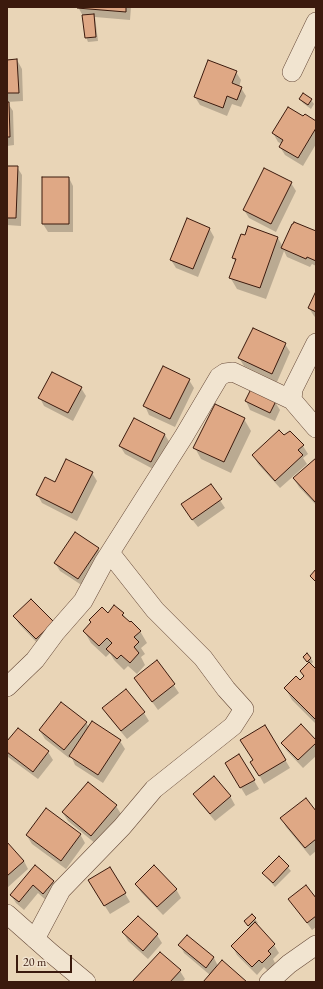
<!DOCTYPE html>
<style>
body{margin:0}
#map{position:relative;width:323px;height:989px;overflow:hidden;background:#e9d5b7;font-family:"EB Garamond",serif}
canvas{display:block}
.frame{position:absolute;inset:0;border:8px solid #3b1a0d;pointer-events:none}
.scale{position:absolute;left:16px;top:955px;width:56px;height:18px;box-sizing:border-box;border:2px solid #3b1a0d;border-top:0;padding-left:5px;font-size:12px;line-height:14px;white-space:nowrap;color:#3b1a0d;-webkit-text-stroke:3px #f1e4d0;paint-order:stroke}
</style>
<div id="map">
<canvas width="323" height="989"></canvas>
<div class="frame"></div>
<div class="scale">20 m</div>
</div>
<script>
const ctx = document.querySelector('canvas').getContext('2d');
ctx.lineJoin = 'round';
function fillPath(path, color) {
  ctx.fillStyle = color;
  ctx.fill(path, 'evenodd');
}
function shape(rows) {
  const path = new Path2D();
  for (const r of rows) {
    path.moveTo(r[0], r[1]);
    for (let i = 2; i < r.length; i += 2) path.lineTo(r[i], r[i + 1]);
  }
  return path;
}
function strokePath(path, color, width, dash) {
  ctx.strokeStyle = color;
  ctx.lineWidth = width;
  ctx.lineCap = dash ? 'butt' : 'round';
  ctx.setLineDash(dash || []);
  ctx.stroke(path);
}
const shadow = shape([
 [78,7,131,7,130,20,95,17,98,41,88,42,86,37,83,16],
 [17,60,22,69,23,101,7,102,13,111,14,145,7,146,7,61],
 [236,72,241,80,239,87,241,88,246,96,241,107,232,104,227,116,200,105,195,97],
 [300,99,311,100,314,104,311,109,303,103],
 [303,118,316,122,316,144,303,166,285,155,280,147,282,144,278,142,273,133],
 [7,167,17,167,22,175,21,226,7,225],
 [69,178,73,186,73,232,48,232,43,224],
 [291,183,296,191,276,232,249,218,244,210],
 [209,228,214,237,198,277,176,268,171,260],
 [316,232,316,266,312,264,310,267,287,257,284,251,266,299,237,289,230,277,236,262,233,258,278,238,283,247],
 [316,293,316,318,314,316,309,308],
 [285,344,290,352,277,382,244,366,239,358],
 [189,380,194,388,175,427,149,415,145,406],
 [81,388,86,396,73,421,44,406,40,398],
 [251,390,275,402,280,410,275,421,250,410,246,401],
 [215,405,244,419,251,431,231,473,201,459,195,448],
 [135,419,165,435,170,443,155,470,125,454,120,446],
 [290,432,303,446,308,454,303,458,307,464,280,488,258,464,253,455],
 [316,459,316,505,299,487,294,479],
 [92,473,97,481,77,521,42,503,37,494,55,483],
 [210,485,225,508,198,527,187,513],
 [76,533,98,549,103,557,83,586,60,571,55,563],
 [114,606,123,614,128,622,140,631,147,643,141,648,145,654,141,657,145,665,137,674,128,666,124,670,114,660,110,653,106,657,91,643,84,631,91,623,90,620,108,614],
 [14,616,58,631,41,647,19,624],
 [311,658,313,662,310,665,316,670,316,724,292,700,285,688,300,681,304,677,301,672,309,664,307,661],
 [157,661,179,693,158,710,135,678],
 [126,690,144,713,149,721,127,739,108,716,104,708],
 [86,722,89,728,120,741,125,749,103,783,75,765,71,756,69,758,45,739,40,731],
 [265,726,290,768,264,784,252,762,254,761],
 [316,741,316,756,303,768,287,751,282,743],
 [7,743,48,752,53,760,38,779,8,757],
 [239,755,259,789,246,796,226,763],
 [194,794,230,796,235,805,215,821,199,802],
 [116,806,121,814,96,844,68,821,63,813],
 [316,812,316,851,310,856,286,827,282,819],
 [80,834,85,843,66,869,32,844,27,836],
 [7,844,24,861,28,869,7,888],
 [279,857,291,871,275,887,263,873],
 [35,867,53,882,58,890,48,902,38,893,24,910,16,903,11,895],
 [110,868,130,902,110,914,94,889],
 [136,884,176,889,181,898,163,915,141,892],
 [290,899,316,900,316,927,312,930],
 [252,915,258,923,256,925,274,945,279,953,273,959,275,963,268,971,264,967,257,975,237,955,232,946,250,928,245,922],
 [123,932,157,935,162,943,148,959,128,941],
 [187,936,214,958,218,966,246,982,204,982,210,975,184,953,180,945],
 [180,971,185,979,182,982,134,982]
]);
const building = shape([
 [77,7,126,7,126,12,77,8,77,7],
 [94,14,96,37,85,38,82,15,94,14],
 [17,59,19,93,7,93,7,60,17,59],
 [208,60,237,71,232,83,242,87,237,100,227,96,223,108,194,97,208,60],
 [303,93,312,99,308,105,299,99,303,93],
 [7,102,9,102,10,137,7,137,7,102],
 [288,107,303,116,305,114,316,121,316,128,298,158,279,147,283,140,272,133,288,107],
 [7,166,18,166,16,218,7,218,7,166],
 [264,168,292,182,271,224,243,210,264,168],
 [42,177,69,177,69,224,42,224,42,177],
 [187,218,210,228,193,269,170,260,187,218],
 [294,222,316,231,316,261,307,257,306,259,281,248,292,224,293,224,294,222],
 [248,226,278,237,260,288,229,278,236,259,232,258,241,234,245,235,248,226],
 [316,291,316,312,308,308,316,291],
 [253,328,286,343,272,374,238,358,253,328],
 [163,366,190,379,170,419,143,406,163,366],
 [52,372,82,387,68,413,38,398,52,372],
 [251,389,276,401,270,413,245,401,251,389],
 [215,404,245,418,224,462,193,448,215,404],
 [134,418,165,434,151,462,119,446,134,418],
 [279,430,284,435,290,431,304,445,298,450,303,455,275,481,252,455,279,430],
 [316,458,316,503,293,478,316,458],
 [66,459,93,472,72,513,36,495,45,477,55,482,66,459],
 [211,484,222,499,192,520,181,504,211,484],
 [75,532,99,548,78,579,54,563,75,532],
 [316,569,316,582,310,576,316,569],
 [31,599,54,622,36,639,13,616,31,599],
 [114,605,124,613,122,615,130,622,131,621,141,631,134,637,139,642,134,647,139,653,130,663,121,655,117,659,106,649,112,643,107,638,99,646,83,631,91,622,89,620,102,607,108,613,114,605],
 [307,653,311,658,307,662,303,657,307,653],
 [157,660,175,684,152,702,134,678,157,660],
 [309,662,316,669,316,720,284,688,296,676,300,680,304,676,300,671,309,662],
 [126,689,145,712,121,731,102,708,126,689],
 [61,702,87,722,64,750,39,730,61,702],
 [92,721,121,740,98,775,69,756,92,721],
 [301,724,316,740,316,743,298,760,281,743,301,724],
 [265,725,286,760,259,776,250,762,253,760,240,740,265,725],
 [18,728,49,751,33,772,7,752,7,741,18,728],
 [239,754,255,780,240,788,225,763,239,754],
 [214,776,231,796,210,814,193,794,214,776],
 [88,782,117,805,91,836,62,812,88,782],
 [306,798,316,811,316,839,305,848,280,818,306,798],
 [46,808,81,834,61,861,26,835,46,808],
 [7,842,24,861,7,876,7,842],
 [279,856,289,866,273,883,262,873,279,856],
 [35,865,54,881,43,894,33,885,19,902,10,895,35,865],
 [154,865,177,889,157,907,135,884,154,865],
 [110,867,126,893,104,906,88,880,110,867],
 [306,885,316,898,316,916,307,923,288,899,306,885],
 [252,914,256,918,248,926,244,921,252,914],
 [138,916,158,934,143,951,122,932,138,916],
 [255,922,275,944,268,951,271,954,262,963,259,960,252,967,231,946,255,922],
 [187,935,214,957,206,968,178,945,187,935],
 [160,952,181,970,170,982,132,982,160,952],
 [222,960,247,982,203,982,222,960]
]);
const minor = shape([
 [292,72,316,22],
 [292,400,293,389,316,343],
 [7,687,35,660,55,633,83,601,104,562,184,436,219,377,225,373,233,372,292,400,316,428],
 [7,914,51,953,86,982],
 [35,939,61,890,122,827,154,789,233,726,244,709,226,689,203,658,155,610,110,553],
 [269,982,289,964,316,945]
]);
fillPath(shadow, '#0003');
fillPath(building, '#dfa885');
strokePath(building, '#3b1a0d', 1);
strokePath(minor, '#664938', 20);
strokePath(minor, '#f1e4d0', 19);
</script>
